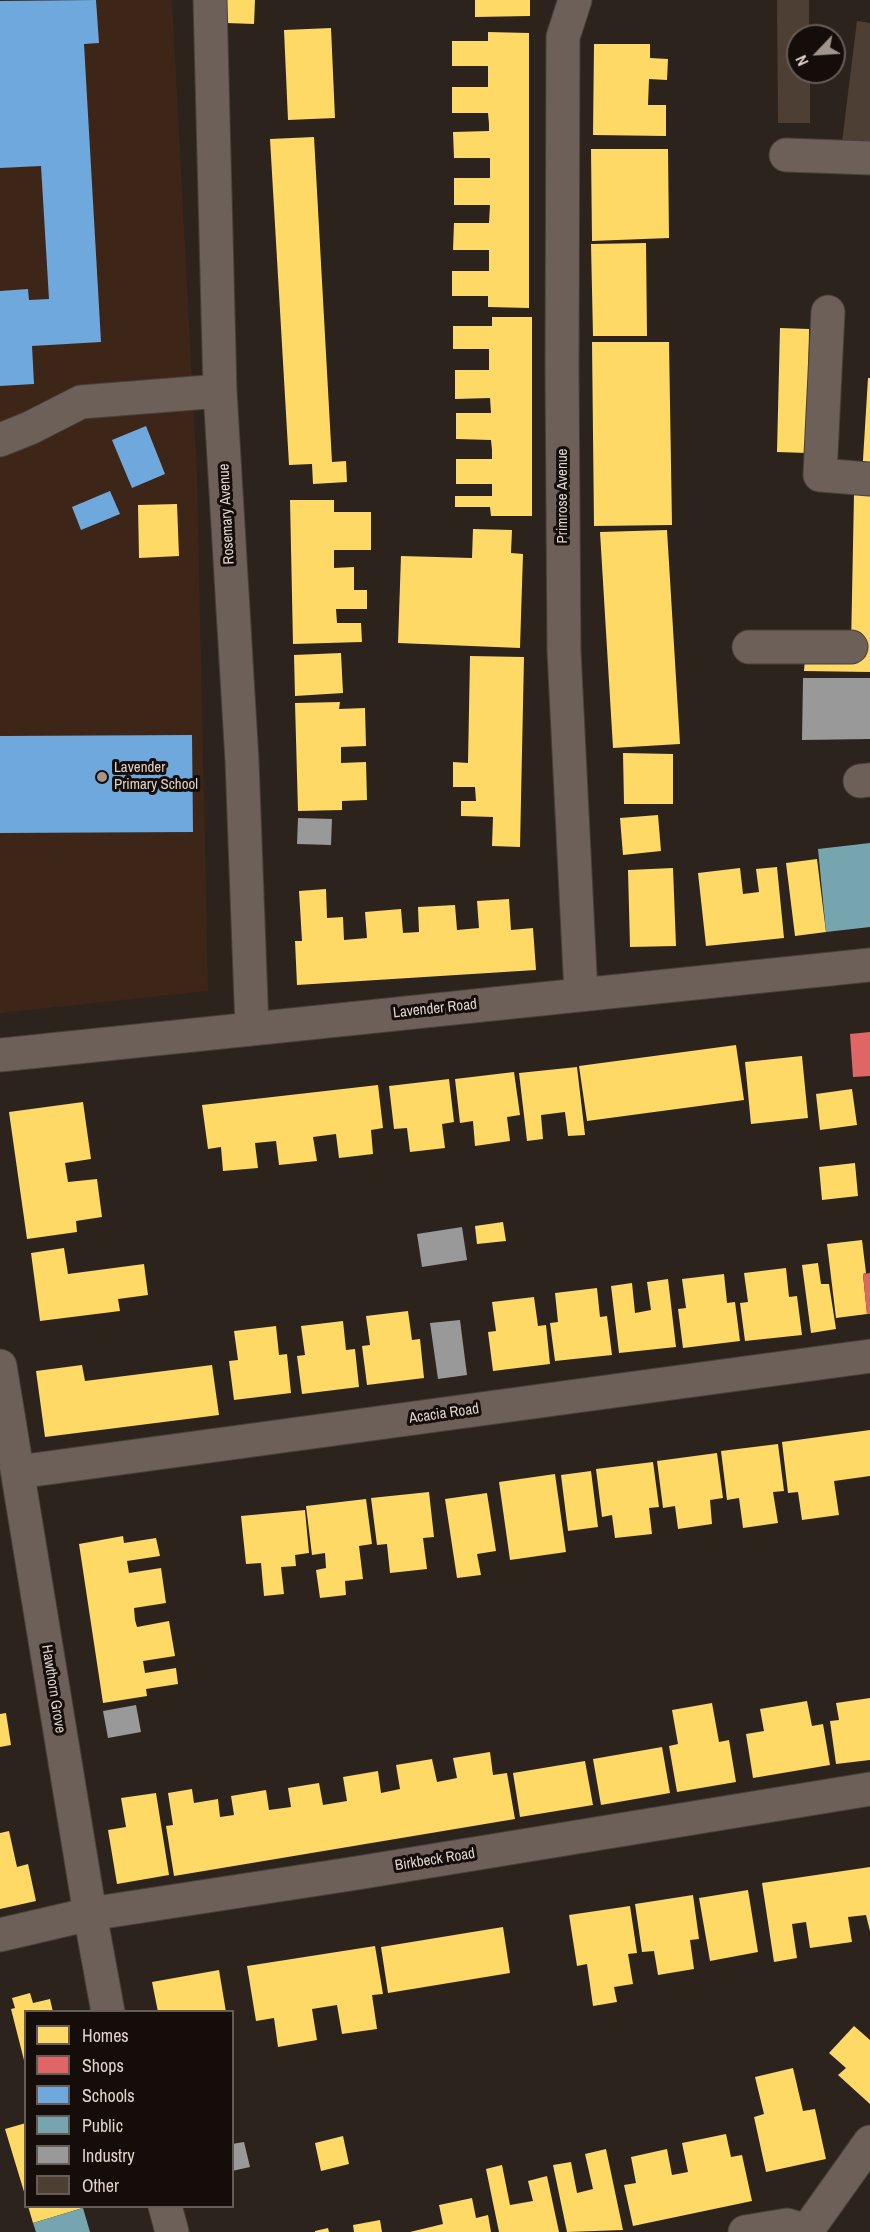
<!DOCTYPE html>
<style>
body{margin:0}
#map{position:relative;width:870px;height:2232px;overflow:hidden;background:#2d231d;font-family:"Archivo Narrow",sans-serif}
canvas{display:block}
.legend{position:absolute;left:24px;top:2010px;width:210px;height:198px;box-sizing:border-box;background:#150d09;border:2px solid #665c57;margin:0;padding:8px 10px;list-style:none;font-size:18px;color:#dfd3cb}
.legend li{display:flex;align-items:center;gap:12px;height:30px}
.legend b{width:30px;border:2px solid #665c57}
.north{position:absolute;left:786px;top:24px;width:60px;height:60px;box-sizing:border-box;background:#150d09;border:2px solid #665c57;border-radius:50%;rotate:245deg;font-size:16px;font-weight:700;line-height:24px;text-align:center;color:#dfd3cb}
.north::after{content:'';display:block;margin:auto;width:21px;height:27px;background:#a1958e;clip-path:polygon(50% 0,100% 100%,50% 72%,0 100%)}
</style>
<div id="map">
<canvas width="870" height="2232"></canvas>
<ul class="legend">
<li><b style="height:16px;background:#ffd966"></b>Homes</li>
<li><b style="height:16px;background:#e06666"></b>Shops</li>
<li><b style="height:16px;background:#6fa8dc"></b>Schools</li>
<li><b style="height:16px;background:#76a5af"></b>Public</li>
<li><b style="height:16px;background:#999"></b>Industry</li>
<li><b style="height:16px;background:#4e3f34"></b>Other</li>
</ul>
<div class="north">N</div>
</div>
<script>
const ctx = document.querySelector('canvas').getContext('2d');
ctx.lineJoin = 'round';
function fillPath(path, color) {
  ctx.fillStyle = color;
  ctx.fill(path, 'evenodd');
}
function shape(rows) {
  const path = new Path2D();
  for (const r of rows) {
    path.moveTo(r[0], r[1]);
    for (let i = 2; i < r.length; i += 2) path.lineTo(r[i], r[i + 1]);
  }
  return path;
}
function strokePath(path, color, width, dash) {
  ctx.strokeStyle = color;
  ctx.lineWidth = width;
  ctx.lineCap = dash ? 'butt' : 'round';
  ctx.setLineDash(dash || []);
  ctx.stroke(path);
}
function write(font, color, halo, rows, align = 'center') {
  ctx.font = font + ' "Archivo Narrow",sans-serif';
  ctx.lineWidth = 6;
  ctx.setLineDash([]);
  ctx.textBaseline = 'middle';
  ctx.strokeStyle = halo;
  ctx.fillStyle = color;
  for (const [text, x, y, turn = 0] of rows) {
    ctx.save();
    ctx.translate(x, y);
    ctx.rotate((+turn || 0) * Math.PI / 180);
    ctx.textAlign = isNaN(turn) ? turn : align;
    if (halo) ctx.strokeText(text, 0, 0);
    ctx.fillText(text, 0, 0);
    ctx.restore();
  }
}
const built = shape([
 [0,0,172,0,197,479,208,991,0,1013]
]);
const homes = shape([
 [227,0,255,0,254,24,226,23],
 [475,0,530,0,530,16,475,17],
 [331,28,335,118,288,120,284,30],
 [488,32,529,33,529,308,488,307,488,296,452,296,452,271,489,271,489,250,453,250,454,223,489,223,490,205,454,205,454,178,490,178,490,158,454,158,453,132,489,131,489,124,488,113,452,113,452,87,488,87,488,66,452,66,452,41,488,41],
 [594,44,650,44,650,58,668,59,667,80,649,79,648,105,666,105,666,136,593,135],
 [314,137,332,462,346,461,347,482,313,484,312,464,289,465,270,139],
 [591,149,668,149,669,238,592,241],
 [646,243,647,336,593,336,591,244],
 [492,317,532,317,532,516,491,516,490,507,455,507,455,496,492,496,492,484,456,484,456,459,492,459,492,450,491,440,456,439,456,413,491,413,490,398,455,399,455,370,489,370,489,349,453,349,453,326,492,326],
 [780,328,809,329,807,453,777,452],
 [592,342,669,342,672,525,594,526],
 [868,378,870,378,870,477,862,476],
 [854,494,870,495,870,672,804,671,805,658,851,647],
 [290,500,334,500,334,512,371,512,371,550,334,550,334,568,354,567,354,590,367,590,367,609,336,609,337,623,361,623,362,642,293,644],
 [177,504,179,556,139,558,138,505],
 [473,529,512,530,511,553,523,554,520,648,398,643,401,556,472,558],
 [667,530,680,744,613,748,600,532],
 [341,653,343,693,295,696,294,655],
 [470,656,524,657,520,847,492,846,493,817,461,816,461,801,476,801,475,787,453,787,453,762,468,763],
 [340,702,339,709,365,708,366,746,341,747,341,763,366,762,367,800,342,801,342,810,298,811,295,703],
 [623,753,673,754,673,804,624,804],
 [658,815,661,851,623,855,620,818],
 [817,859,826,932,795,936,786,863],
 [777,867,784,938,706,946,698,873,740,868,743,894,759,892,756,869],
 [673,868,676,946,630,947,628,870],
 [326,889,327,918,343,917,344,940,367,938,365,912,401,909,403,933,419,932,418,907,455,905,457,930,479,928,477,901,509,899,511,930,533,928,536,970,297,985,295,941,302,941,299,891],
 [736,1045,744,1100,587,1121,579,1066],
 [802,1056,808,1118,751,1124,745,1062],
 [577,1067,585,1135,568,1136,565,1112,541,1115,543,1139,527,1141,519,1073],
 [514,1072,520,1115,507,1117,510,1141,475,1146,473,1121,460,1123,455,1079],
 [449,1079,454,1122,442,1124,445,1148,410,1152,407,1128,394,1129,389,1086],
 [378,1085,383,1128,371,1130,373,1154,339,1158,336,1134,313,1137,317,1161,279,1165,276,1141,255,1143,258,1168,223,1171,221,1147,208,1149,202,1105],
 [852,1089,857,1125,820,1130,816,1094],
 [83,1102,91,1159,65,1163,68,1182,97,1179,102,1217,76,1221,77,1232,27,1239,9,1112],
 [855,1163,858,1196,822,1200,819,1167],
 [503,1222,506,1241,477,1244,475,1226],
 [862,1240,866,1273,863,1274,867,1314,836,1318,827,1244],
 [64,1248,68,1274,144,1264,148,1295,118,1299,120,1311,40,1321,31,1253],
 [818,1263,821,1284,829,1284,836,1329,811,1333,802,1265],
 [786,1268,789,1297,797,1296,802,1335,745,1341,740,1303,748,1302,744,1273],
 [724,1274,727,1303,735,1302,740,1341,683,1348,678,1309,686,1308,682,1279],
 [668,1279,676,1347,619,1353,611,1286,632,1283,635,1313,651,1310,647,1282],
 [597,1288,600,1317,607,1316,612,1355,555,1361,550,1323,558,1322,555,1293],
 [534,1297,538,1326,546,1325,550,1364,493,1371,488,1332,496,1331,492,1302],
 [408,1311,412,1340,420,1339,424,1378,367,1385,362,1346,370,1345,366,1316],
 [343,1321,346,1350,355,1349,359,1387,302,1394,297,1356,305,1355,301,1326],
 [276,1326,279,1355,287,1354,291,1393,234,1400,229,1361,238,1360,234,1331],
 [82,1365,85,1381,212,1365,219,1415,45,1437,36,1371],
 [870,1430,870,1476,834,1481,839,1515,802,1520,798,1492,788,1493,782,1442],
 [778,1444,784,1491,773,1492,778,1523,743,1528,739,1498,727,1500,721,1451],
 [717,1453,723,1498,710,1500,712,1524,678,1529,675,1506,663,1508,657,1461],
 [653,1462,659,1507,649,1508,652,1534,615,1538,612,1515,602,1517,596,1469],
 [591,1471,598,1527,568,1531,561,1475],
 [555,1474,566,1552,510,1560,499,1482],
 [429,1492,434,1537,423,1538,427,1569,390,1573,387,1544,377,1545,371,1498],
 [487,1493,496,1551,477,1554,481,1575,457,1578,445,1499],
 [366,1499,372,1544,359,1546,363,1579,345,1581,346,1595,320,1598,316,1570,326,1568,325,1553,312,1555,306,1506],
 [305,1510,309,1553,295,1555,296,1566,281,1567,284,1594,264,1596,261,1563,246,1564,241,1516],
 [123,1536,124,1543,156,1538,160,1556,127,1561,129,1573,161,1568,166,1603,134,1608,135,1620,137,1627,169,1621,175,1656,143,1661,145,1673,176,1668,178,1684,146,1689,147,1696,103,1703,79,1544],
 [870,1698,870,1760,836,1764,830,1721,839,1720,836,1703],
 [807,1701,812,1726,823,1724,830,1765,753,1778,746,1734,764,1731,760,1709],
 [712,1703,719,1742,729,1740,736,1782,677,1792,669,1746,678,1744,672,1710],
 [6,1713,11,1745,0,1747,0,1714],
 [662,1747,670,1793,601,1805,593,1759],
 [490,1752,493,1775,507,1773,515,1819,174,1876,166,1826,173,1825,168,1793,192,1789,194,1803,218,1799,220,1817,234,1815,231,1796,266,1790,269,1810,291,1807,288,1788,319,1783,323,1805,347,1801,343,1777,378,1771,381,1793,400,1789,396,1765,432,1759,437,1782,457,1778,453,1758],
 [585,1761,593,1805,520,1817,513,1773],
 [156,1793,169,1875,117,1884,108,1830,126,1827,121,1798],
 [9,1831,17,1867,28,1864,36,1901,0,1909,0,1833],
 [870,1867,870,1931,866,1915,848,1917,852,1942,810,1948,806,1922,792,1924,797,1958,774,1962,762,1883],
 [748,1890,758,1952,710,1961,699,1898],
 [693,1895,699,1939,690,1940,694,1969,658,1975,654,1951,642,1952,635,1904],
 [630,1906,637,1953,628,1954,633,1984,614,1987,617,2002,593,2006,587,1964,577,1966,569,1915],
 [503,1927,510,1973,388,1993,381,1947],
 [375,1946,383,1994,372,1995,377,2029,342,2034,337,2005,312,2009,317,2040,278,2047,274,2018,256,2021,247,1966],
 [219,1970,226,2012,158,2012,152,1982],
 [30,1993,33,2003,50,1999,53,2012,26,2012,25,2064,11,2009,15,2008,12,1998],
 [854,2026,870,2040,870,2104,838,2075,846,2068,829,2053],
 [793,2068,803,2111,815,2109,826,2159,766,2172,754,2117,764,2114,755,2077],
 [26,2123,26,2195,25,2195,5,2129],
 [726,2134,731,2157,742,2155,752,2201,633,2226,624,2185,636,2183,631,2157,667,2149,672,2175,688,2172,682,2143],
 [343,2136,349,2164,321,2171,315,2143],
 [606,2149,623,2230,567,2232,553,2165,571,2162,577,2193,593,2189,585,2154],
 [502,2165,510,2205,533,2201,528,2181,547,2176,559,2232,499,2232,486,2169],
 [472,2198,476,2218,488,2215,491,2232,410,2232,443,2224,439,2205],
 [28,2206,86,2206,86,2207,33,2223],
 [380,2220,382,2232,354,2232,353,2225],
 [328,2228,329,2232,315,2232,315,2231]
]);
const shops = shape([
 [870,1032,870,1076,853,1077,850,1034],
 [870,1273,870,1314,867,1314,863,1274]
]);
const schools = shape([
 [96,0,99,43,84,44,101,342,32,346,34,384,0,386,0,291,28,289,29,300,49,299,41,166,0,168,0,1],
 [146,426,165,474,132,488,112,440],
 [110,491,120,514,81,530,72,507],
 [192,735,193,832,0,833,0,736]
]);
const public = shape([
 [870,843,870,927,826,932,818,849],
 [83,2208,90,2232,36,2232,33,2223]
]);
const industry = shape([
 [803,678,870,678,870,739,802,740],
 [298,818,332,819,331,845,297,844],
 [462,1227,467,1260,422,1267,417,1234],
 [460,1320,467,1375,438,1379,430,1323],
 [136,1705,141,1732,108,1738,103,1711],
 [244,2142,250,2167,232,2171,232,2144]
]);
const building = shape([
 [777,0,809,0,809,36,798,36,798,72,810,72,810,123,778,123],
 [857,21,870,23,870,146,842,142]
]);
const minor = shape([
 [210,0,220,391,242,761,252,1028],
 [575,0,563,37,562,372,564,651,581,994],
 [786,155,870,158],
 [828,312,820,475,870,479],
 [0,440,30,428,81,402,220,391],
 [749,647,851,647],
 [860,781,870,780],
 [0,1055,870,965],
 [0,1366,90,1914,108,2012],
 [18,1472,870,1356],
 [0,1935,90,1914,357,1873,870,1789],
 [165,2206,172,2232],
 [745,2232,787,2225,807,2231],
 [806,2232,870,2142]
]);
const markers = [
 [102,777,6,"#a1958e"]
];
const streetNames = [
 ["Primrose Avenue",563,496,-90],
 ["Rosemary Avenue",227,514,-93],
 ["Lavender Road",435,1009,-6],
 ["Acacia Road",444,1414,-8],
 ["Hawthorn Grove",53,1689,81],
 ["Birkbeck Road",435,1860,-9]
];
const poiNames = [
 ["Lavender",114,768],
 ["Primary School",114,785]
];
fillPath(built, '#3d2618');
fillPath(homes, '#ffd966');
fillPath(shops, '#e06666');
fillPath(schools, '#6fa8dc');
fillPath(public, '#76a5af');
fillPath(industry, '#999');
fillPath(building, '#4e3f34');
strokePath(minor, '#48403b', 35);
strokePath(minor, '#6c6059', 33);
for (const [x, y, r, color] of markers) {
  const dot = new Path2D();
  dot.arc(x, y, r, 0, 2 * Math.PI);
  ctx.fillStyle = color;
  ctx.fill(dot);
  strokePath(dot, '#150d09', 2);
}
write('15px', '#dfd3cb', '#150d09', streetNames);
write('15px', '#dfd3cb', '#150d09', poiNames, 'left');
</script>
